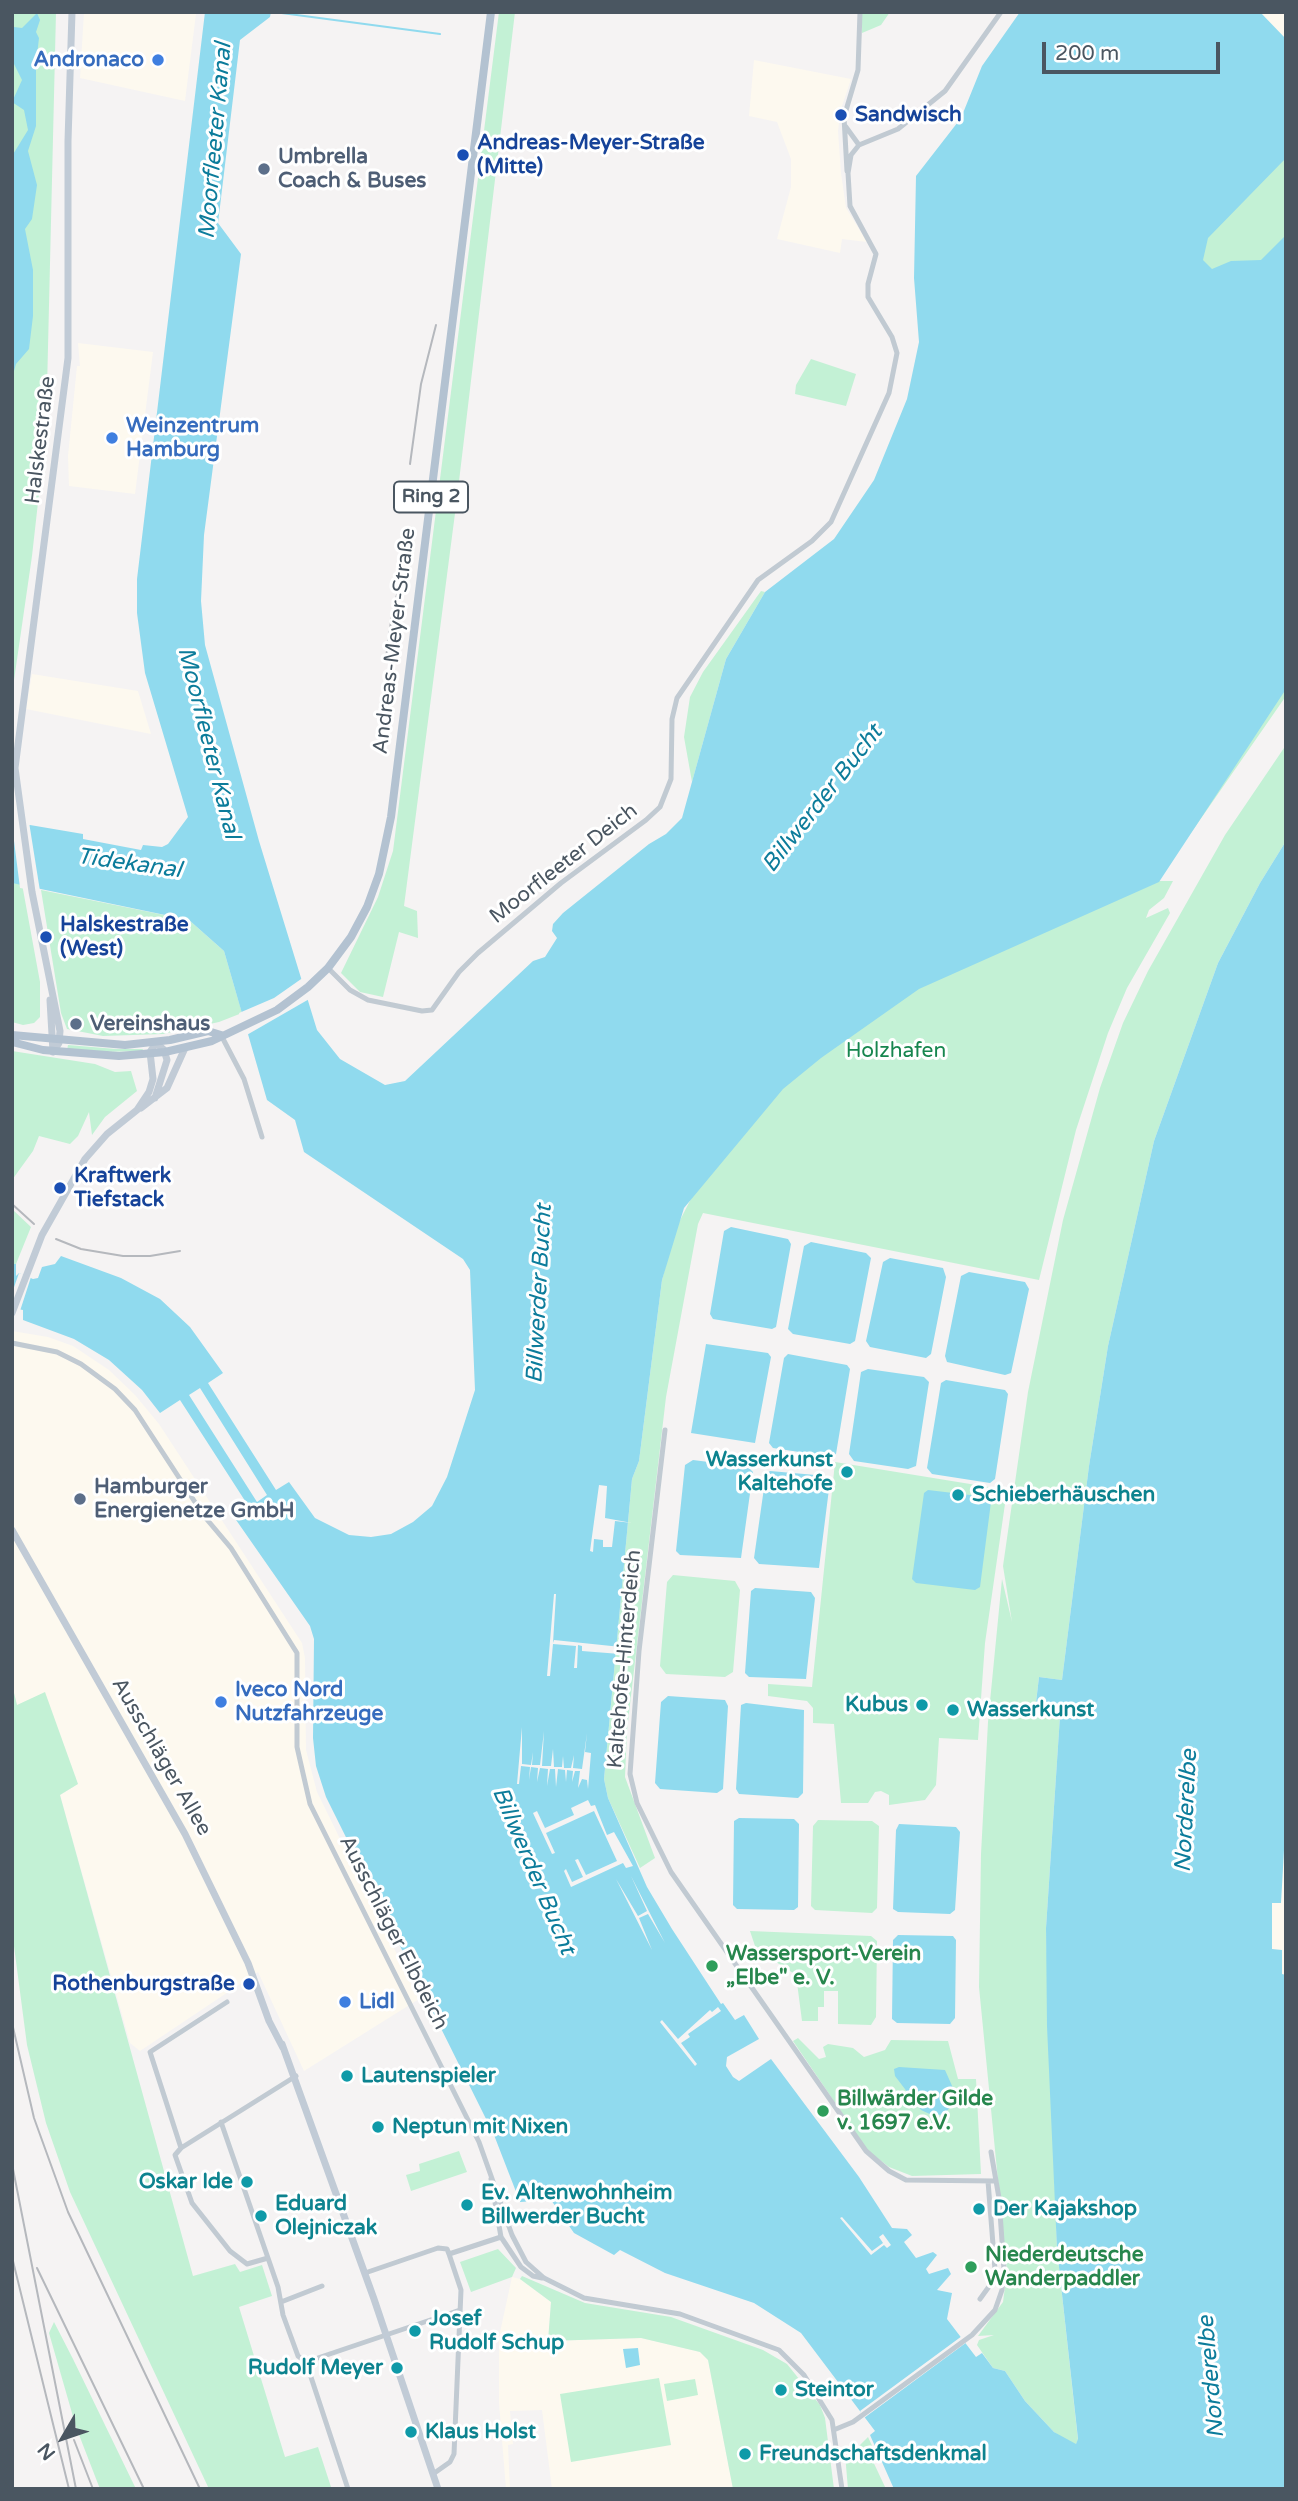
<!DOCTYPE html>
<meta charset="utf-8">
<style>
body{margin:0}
#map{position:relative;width:1298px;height:2501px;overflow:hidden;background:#f5f3f3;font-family:"Varela Round",sans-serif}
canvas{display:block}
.frame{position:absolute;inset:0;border:14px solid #4a5661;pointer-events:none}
.north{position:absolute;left:28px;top:2403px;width:70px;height:70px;-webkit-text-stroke:5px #fff;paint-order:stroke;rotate:231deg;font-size:19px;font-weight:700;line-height:28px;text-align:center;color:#4a5661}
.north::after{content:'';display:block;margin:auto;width:24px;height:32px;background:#4a5661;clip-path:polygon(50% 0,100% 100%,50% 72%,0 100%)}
.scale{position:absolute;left:1042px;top:42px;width:178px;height:32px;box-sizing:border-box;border:4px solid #4a5661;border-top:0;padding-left:9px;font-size:21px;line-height:24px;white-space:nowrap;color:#4a5661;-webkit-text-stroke:5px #fff;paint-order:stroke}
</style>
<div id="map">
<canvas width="1298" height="2501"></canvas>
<div class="frame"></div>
<div class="north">N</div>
<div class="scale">200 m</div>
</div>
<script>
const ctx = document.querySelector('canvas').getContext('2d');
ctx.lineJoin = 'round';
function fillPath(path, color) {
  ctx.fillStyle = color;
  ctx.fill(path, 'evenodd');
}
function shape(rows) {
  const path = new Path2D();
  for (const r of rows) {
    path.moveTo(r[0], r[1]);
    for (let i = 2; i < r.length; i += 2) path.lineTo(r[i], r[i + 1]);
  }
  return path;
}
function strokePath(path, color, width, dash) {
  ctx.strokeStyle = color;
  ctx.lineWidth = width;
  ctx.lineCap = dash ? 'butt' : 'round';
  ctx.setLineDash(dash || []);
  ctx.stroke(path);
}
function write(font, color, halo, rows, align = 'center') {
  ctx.font = font + ' "Varela Round",sans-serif';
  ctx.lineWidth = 6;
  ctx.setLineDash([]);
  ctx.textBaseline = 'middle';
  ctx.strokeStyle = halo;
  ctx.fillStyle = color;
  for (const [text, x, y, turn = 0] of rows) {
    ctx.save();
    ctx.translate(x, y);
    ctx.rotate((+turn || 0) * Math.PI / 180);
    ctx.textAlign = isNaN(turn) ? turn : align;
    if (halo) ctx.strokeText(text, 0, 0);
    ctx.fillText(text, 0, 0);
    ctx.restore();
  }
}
const commercial = shape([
 [84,12,196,14,185,101,80,78],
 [1260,12,1286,12,1286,39,1272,25],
 [754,60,851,79,841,109,838,131,841,173,846,208,867,242,842,239,840,253,777,239,791,187,791,159,777,122,749,116],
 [78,343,153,352,135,494,69,486,68,456,77,366,80,366],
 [32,674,138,691,151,734,26,709],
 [12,1331,48,1337,73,1346,109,1370,135,1395,159,1424,302,1643,305,1658,306,1750,317,1792,419,1999,304,2071,258,1972,140,2051,130,2043,60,1795,78,1784,45,1693,17,1705,12,1685],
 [1286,1815,1286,1975,1282,1975,1272,1950,1272,1903,1281,1902],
 [512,2277,520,2279,551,2302,548,2341,641,2338,700,2352,708,2360,733,2489,552,2489,542,2410,510,2411,513,2444,508,2445,510,2489,506,2489,499,2403,499,2337]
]);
const green = shape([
 [12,12,56,12,46,431,32,556,12,694],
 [499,12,515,12,457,498,404,906,417,911,418,938,399,932,383,997,360,992,341,973,378,897,393,851],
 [862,12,890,12,881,25,862,33],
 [1286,156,1286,696,1161,876,1159,881,1173,881,1164,898,1149,910,1146,918,1168,908,1170,913,1127,988,1108,1033,1076,1130,1039,1280,703,1213,698,1224,666,1397,627,1730,625,1777,655,1858,640,1868,608,1798,604,1779,632,1479,639,1461,662,1280,675,1230,1158,286],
 [811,359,856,374,846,406,795,394,796,385],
 [761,591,765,592,726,659,692,782,684,737,690,697,703,672],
 [1286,745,1286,841,1260,883,1218,963,1154,1141,1108,1346,1089,1466,1062,1680,1039,1677,1035,1710,1060,1716,1046,1928,1057,2249,1078,2440,1076,2444,1070,2444,1054,2432,1025,2401,1005,2371,993,2368,977,2345,979,2340,994,2335,978,2336,1003,2302,1007,2272,979,1987,981,1854,988,1722,1002,1579,1012,1622,1003,1566,1028,1392,1063,1220,1100,1088,1123,1023,1148,971,1225,835],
 [12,883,22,884,40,982,40,1017,34,1023,23,1025,12,1022],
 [41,890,189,920,224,951,242,1013,219,1022,163,1034,103,1036,67,1029,61,1013],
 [68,1045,116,1049,143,1049,142,1051,101,1052,67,1050],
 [12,1051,95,1064,115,1072,131,1071,137,1091,105,1117,92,1135,89,1112,78,1136,70,1144,39,1136,33,1151,12,1180],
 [12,1209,31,1227,16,1264,12,1264],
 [835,1462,1007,1490,985,1643,978,1740,939,1738,936,1785,925,1800,889,1805,889,1795,881,1791,875,1792,868,1803,841,1803,834,1724,813,1723,813,1708,807,1701,768,1696,768,1684,812,1687],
 [673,1575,735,1581,740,1590,733,1672,725,1677,666,1674,660,1666,667,1582],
 [12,1685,17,1705,45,1692,78,1784,60,1795,193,2276,235,2264,240,2272,262,2265,272,2296,239,2307,285,2457,318,2447,331,2487,209,2489,70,2192,46,2123,27,2045,12,1931],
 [818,1820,872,1821,879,1826,877,1908,872,1913,815,1910,811,1906,813,1826],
 [750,1931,871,1936,877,1941,876,2017,871,2025,838,2024,838,1991,824,1991,824,2007,818,2007,818,2021,802,2021,796,1975,756,1949],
 [798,2038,819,2059,826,2057,823,2047,828,2044,853,2048,864,2057,885,2050,891,2040,948,2041,958,2079,976,2079,981,2174,912,2176,889,2167,868,2151,793,2041],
 [459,2151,467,2172,411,2191,406,2175,420,2171,419,2164],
 [498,2249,516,2268,512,2277,471,2292,460,2262],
 [522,2276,585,2303,671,2317,763,2350,787,2364,820,2405,825,2418,834,2489,733,2489,708,2360,700,2352,641,2338,548,2341,551,2302,520,2279],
 [54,2322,73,2359,136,2489,100,2489,76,2427,49,2333],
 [659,2378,671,2445,571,2462,560,2394],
 [695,2379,698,2395,667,2401,664,2384],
 [868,2437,875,2452,870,2455,886,2489,848,2489,845,2454,851,2454]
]);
const water = shape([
 [205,12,271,12,270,17,240,40,218,223,241,254,204,535,201,601,205,645,259,841,317,1030,340,1059,385,1085,405,1081,533,961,545,957,557,938,552,931,553,924,563,913,649,844,666,834,682,818,726,659,765,592,834,539,874,480,907,399,919,342,914,278,916,176,961,118,982,66,1020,12,1260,12,1286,39,1286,158,1208,238,1203,260,1212,269,1231,261,1261,260,1286,235,1286,689,1159,882,919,989,821,1058,783,1089,684,1208,662,1280,639,1461,632,1479,604,1779,608,1798,647,1887,672,1929,721,2004,723,2003,735,2020,744,2015,759,2039,727,2057,726,2066,733,2077,739,2081,771,2059,859,2177,892,2228,907,2229,912,2235,904,2242,916,2258,933,2252,937,2255,926,2269,929,2274,948,2268,951,2274,937,2290,952,2293,947,2319,976,2357,982,2353,993,2368,1005,2371,1025,2401,1054,2432,1076,2444,1078,2439,1057,2249,1047,2026,1046,1928,1060,1716,1035,1711,1039,1677,1062,1680,1089,1466,1108,1346,1154,1141,1218,963,1260,883,1286,841,1286,1815,1281,1903,1272,1903,1272,1949,1282,1950,1282,1974,1286,1975,1286,2489,894,2489,870,2435,875,2431,801,2333,754,2303,665,2273,620,2250,614,2255,574,2233,551,2200,520,2202,494,2135,326,1797,316,1766,313,1738,314,1639,310,1626,234,1517,249,1507,180,1400,160,1413,142,1390,109,1360,74,1339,23,1320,23,1310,12,1308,12,1264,16,1264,16,1276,19,1273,33,1279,38,1278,42,1267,55,1264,61,1256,121,1278,160,1299,190,1327,223,1373,208,1383,276,1490,289,1482,315,1518,349,1535,371,1537,391,1534,413,1522,432,1506,447,1477,475,1390,470,1270,463,1259,304,1152,295,1120,267,1100,224,951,189,920,12,883,12,829,30,825,83,834,83,839,141,850,143,845,162,847,168,844,188,817,145,673,137,613,137,579],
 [200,1388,267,1495,257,1502,189,1395],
 [37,13,40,20,36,32,39,38,36,64,36,126,28,151,37,185,32,219,25,229,33,270,33,316,29,349,16,364,12,378,12,156,28,130,24,110,12,102,22,80,12,60,12,34,14,27,22,28],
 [731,1227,788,1239,791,1244,776,1327,772,1329,713,1319,710,1314,724,1231],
 [811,1242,866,1253,871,1258,855,1341,850,1344,793,1334,788,1329,804,1246],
 [890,1258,943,1268,946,1277,931,1354,926,1358,870,1347,866,1341,883,1262],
 [969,1272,1025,1282,1029,1289,1011,1373,1005,1375,947,1362,945,1356,961,1276],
 [706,1344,768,1353,771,1357,755,1443,691,1433],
 [788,1354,847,1365,850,1369,836,1454,832,1457,773,1448,769,1443,784,1358],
 [868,1369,924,1377,929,1382,916,1466,908,1469,854,1461,849,1454,861,1372],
 [946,1380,1005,1390,1008,1394,995,1479,990,1483,932,1474,927,1468,941,1383],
 [693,1460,748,1467,753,1472,741,1558,680,1555,676,1551,685,1465],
 [770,1471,827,1476,830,1481,819,1568,759,1564,754,1558,766,1474],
 [928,1490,987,1497,991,1502,980,1587,975,1590,916,1583,912,1579,924,1493],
 [755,1588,811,1592,815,1598,806,1679,749,1677,745,1673,751,1591],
 [668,1696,725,1700,728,1706,723,1789,717,1793,660,1789,655,1783,661,1702],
 [746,1703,804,1710,803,1793,798,1798,739,1794,736,1789,741,1705],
 [739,1818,794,1819,799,1824,798,1907,794,1910,737,1909,733,1905,734,1821],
 [899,1824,956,1827,960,1832,955,1910,950,1914,898,1912,893,1909,896,1830],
 [898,1935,953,1936,956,1940,955,2018,950,2024,897,2023,892,2019,893,1940],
 [899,2067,945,2070,953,2088,951,2107,943,2114,934,2116,921,2110,895,2076,894,2069],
 [638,2348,640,2365,626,2368,623,2349]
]);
const pier = shape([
 [29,822,40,891,20,888,12,825,16,827],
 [304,977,311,998,245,1036,239,1013,274,998],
 [19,1273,31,1277,20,1311,12,1308,12,1293],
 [599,1485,607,1486,605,1518,632,1523,615,1521,612,1547,603,1547,603,1540,594,1539,593,1552,590,1551],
 [554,1594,556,1594,553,1643,554,1640,621,1647,620,1654,582,1651,582,1646,578,1645,577,1668,574,1668,576,1646,553,1644,550,1676,547,1676],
 [522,1727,522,1764,531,1765,533,1752,532,1765,540,1765,544,1731,542,1766,551,1766,553,1749,554,1767,562,1767,563,1756,564,1768,571,1768,574,1755,573,1768,582,1769,587,1733,585,1752,591,1753,588,1789,587,1780,582,1779,578,1788,580,1771,575,1771,572,1782,573,1771,567,1770,566,1782,565,1770,558,1769,556,1787,555,1769,550,1769,547,1786,548,1769,540,1768,537,1782,538,1768,531,1767,529,1780,530,1767,521,1766,519,1784,517,1784],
 [588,1800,591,1806,595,1805,607,1835,614,1832,633,1866,626,1868,623,1863,571,1887,564,1871,566,1869,572,1882,583,1877,575,1860,578,1859,586,1875,617,1861,594,1811,546,1833,555,1853,552,1854,533,1813,537,1811,545,1828,574,1815,571,1808],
 [631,1876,665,1943,648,1914,639,1918,652,1950,616,1879,638,1916,647,1911],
 [718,2007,721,2011,688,2034,690,2037,681,2043,697,2064,695,2066,660,2022,662,2020,678,2039,710,2010,712,2012],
 [842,2217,872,2251,883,2243,879,2237,883,2234,891,2245,887,2248,884,2245,871,2255,840,2218],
 [962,2336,967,2342,864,2418,860,2411]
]);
const stream = shape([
 [274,12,440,34]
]);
const street = shape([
 [846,127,859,145],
 [847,171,844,117,858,70,860,12],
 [328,968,350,990,368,1000,422,1011,432,1010,459,972,478,953,561,883,646,820,660,807,671,779,672,719,677,698,758,580,812,541,831,522,889,393,897,353,892,337,868,297,868,284,876,254,850,206,848,173,851,155,859,145,898,129,945,91,1001,12],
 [221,1035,244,1079,262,1137],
 [12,1343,57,1352,81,1364,115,1389,135,1410,204,1516,231,1548,297,1653,297,1747,310,1804,479,2142,512,2235,526,2262,544,2278,584,2298,680,2314,779,2350,804,2375,832,2420,842,2489],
 [665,1430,639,1651,630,1774,637,1803,671,1872,866,2151,889,2171,906,2180,995,2181],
 [221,2122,278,2287,283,2315,298,2356,306,2362,348,2489],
 [181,2148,150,2052,227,2002],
 [491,2179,501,2237,521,2267,533,2276,542,2278],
 [449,2254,501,2237],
 [268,2258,247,2264,230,2251,192,2203,175,2155,181,2148,296,2076],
 [365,2273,438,2248,447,2249,449,2254],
 [980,2299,993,2281,995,2270,988,2181],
 [281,2302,322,2286],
 [306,2362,460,2310],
 [836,2429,853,2422,972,2335,995,2310,1002,2290,1004,2270,999,2198,991,2152],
 [433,2474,450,2462,454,2454,461,2290,449,2254]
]);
const secondary = shape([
 [50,1000,53,1052],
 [53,1052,59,1043,60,1031,32,892,15,768,68,358,68,141,72,12],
 [141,1108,167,1088,185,1048],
 [12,1313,42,1235,85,1159,107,1134,137,1110,149,1092,153,1079,150,1052,156,1043,164,1050,167,1060,155,1098],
 [12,1530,185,1834,248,1963,269,2021,283,2048],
 [282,2044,374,2299,438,2489]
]);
const primary = shape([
 [12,1035,125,1045,170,1040,208,1031,221,1035],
 [12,1042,43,1050,119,1056,165,1052,212,1041,277,1010,308,987,328,968,351,937,367,907,379,874,391,817,491,12]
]);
const tram = shape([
 [12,2257,69,2489]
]);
const rail = shape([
 [410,464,421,384,436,325],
 [386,658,392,614,406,560],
 [12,1204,34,1224],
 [56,1239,81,1249,123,1256,150,1256,180,1251],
 [12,2023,34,2118,68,2212,200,2489],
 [12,2164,76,2489],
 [37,2268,144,2489],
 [74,2440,93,2489]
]);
const markers = [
 [158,60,7,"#3f7fe0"],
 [841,115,7,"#1a4fb4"],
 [463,155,7,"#1a4fb4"],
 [264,169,7,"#5c6f8a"],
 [112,438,7,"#3f7fe0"],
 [46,937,7,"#1a4fb4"],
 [76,1024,7,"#5c6f8a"],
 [60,1188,7,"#1a4fb4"],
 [847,1472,7,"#0f9aa8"],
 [958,1495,7,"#0f9aa8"],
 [80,1499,7,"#5c6f8a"],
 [221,1702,7,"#3f7fe0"],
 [922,1705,7,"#0f9aa8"],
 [953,1710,7,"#0f9aa8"],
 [712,1966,7,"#2e9e5b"],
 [249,1984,7,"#1a4fb4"],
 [345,2002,7,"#3f7fe0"],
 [347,2076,7,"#0f9aa8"],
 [823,2111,7,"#2e9e5b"],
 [378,2127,7,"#0f9aa8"],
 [247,2182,7,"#0f9aa8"],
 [467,2205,7,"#0f9aa8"],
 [979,2209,7,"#0f9aa8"],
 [261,2216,7,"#0f9aa8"],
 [971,2267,7,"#2e9e5b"],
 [415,2331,7,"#0f9aa8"],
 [397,2368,7,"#0f9aa8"],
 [781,2390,7,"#0f9aa8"],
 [411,2432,7,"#0f9aa8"],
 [745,2454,7,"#0f9aa8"]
];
const shields = [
 [431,497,74]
];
const shieldNames = [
 ["Ring 2",431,497]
];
const shopNames = [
 ["Andronaco",144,60,"right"],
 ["Weinzentrum",126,426],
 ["Hamburg",126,450],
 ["Iveco Nord",235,1690],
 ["Nutzfahrzeuge",235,1714],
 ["Lidl",359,2002]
];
const transitNames = [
 ["Sandwisch",855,115],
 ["Andreas-Meyer-Straße",477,143],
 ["(Mitte)",477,167],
 ["Halskestraße",60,925],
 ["(West)",60,949],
 ["Kraftwerk",74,1176],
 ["Tiefstack",74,1200],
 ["Rothenburgstraße",235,1984,"right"]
];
const serviceNames = [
 ["Umbrella",278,157],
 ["Coach & Buses",278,181],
 ["Vereinshaus",90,1024],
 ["Hamburger",94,1487],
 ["Energienetze GmbH",94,1511]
];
const streetNames = [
 ["Halskestraße",41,440,-83],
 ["Andreas-Meyer-Straße",395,641,-83],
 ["Moorfleeter Deich",564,864,-38],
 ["Kaltehofe-Hinterdeich",625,1659,-85],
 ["Ausschläger Allee",161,1757,60],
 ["Ausschläger Elbdeich",393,1933,63]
];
const parkNames = [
 ["Holzhafen",896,1051]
];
const cultureNames = [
 ["Wasserkunst",833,1460,"right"],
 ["Kaltehofe",833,1484,"right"],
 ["Schieberhäuschen",972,1495],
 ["Kubus",908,1705,"right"],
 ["Wasserkunst",967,1710],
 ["Lautenspieler",361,2076],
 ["Neptun mit Nixen",392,2127],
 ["Oskar Ide",233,2182,"right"],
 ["Ev. Altenwohnheim",481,2193],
 ["Billwerder Bucht",481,2217],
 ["Eduard",275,2204],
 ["Olejniczak",275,2228],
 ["Der Kajakshop",993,2209],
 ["Josef",429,2319],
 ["Rudolf Schup",429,2343],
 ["Rudolf Meyer",383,2368,"right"],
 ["Steintor",795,2390],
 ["Klaus Holst",425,2432],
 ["Freundschaftsdenkmal",759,2454]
];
const leisureNames = [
 ["Wassersport-Verein",726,1954],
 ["„Elbe\" e. V.",726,1978],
 ["Billwärder Gilde",837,2099],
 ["v. 1697 e.V.",837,2123],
 ["Niederdeutsche",985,2255],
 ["Wanderpaddler",985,2279]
];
const waterNames = [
 ["Moorfleeter Kanal",216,141,-85],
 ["Moorfleeter Kanal",208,743,76],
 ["Billwerder Bucht",823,799,-52],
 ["Tidekanal",129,864,8],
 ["Billwerder Bucht",540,1294,-87],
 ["Norderelbe",1187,1811,-87],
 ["Billwerder Bucht",533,1871,67],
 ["Norderelbe",1212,2377,-95]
];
fillPath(commercial, '#fdf9ef');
fillPath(green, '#c3f1d5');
fillPath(water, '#90daee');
fillPath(pier, '#f5f3f3');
strokePath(stream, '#90daee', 2);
strokePath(street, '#c1cad2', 5);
strokePath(secondary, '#c1cbd6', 7);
strokePath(primary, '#b3c2d1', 8);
strokePath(tram, '#b5b8bd', 2);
strokePath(rail, '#b5b8bd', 2);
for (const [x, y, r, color] of markers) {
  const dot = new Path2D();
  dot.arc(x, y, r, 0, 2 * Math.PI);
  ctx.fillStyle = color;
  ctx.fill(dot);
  strokePath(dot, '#fff', 2.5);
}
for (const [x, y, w] of shields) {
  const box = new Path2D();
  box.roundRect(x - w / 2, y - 15.5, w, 31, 5);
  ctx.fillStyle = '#fff';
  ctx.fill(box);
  strokePath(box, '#4a5661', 2);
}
write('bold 19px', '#4a5661', null, shieldNames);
write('bold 21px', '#366cbe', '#fff', shopNames, 'left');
write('bold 21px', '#164399', '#fff', transitNames, 'left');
write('bold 21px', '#4e5e75', '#fff', serviceNames, 'left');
write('21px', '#4a5661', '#fff', streetNames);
write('21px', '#17864f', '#fff', parkNames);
write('bold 21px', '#0d838f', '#fff', cultureNames, 'left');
write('bold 21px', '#27864d', '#fff', leisureNames, 'left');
write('italic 23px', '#0c7c9b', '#fff', waterNames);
</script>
